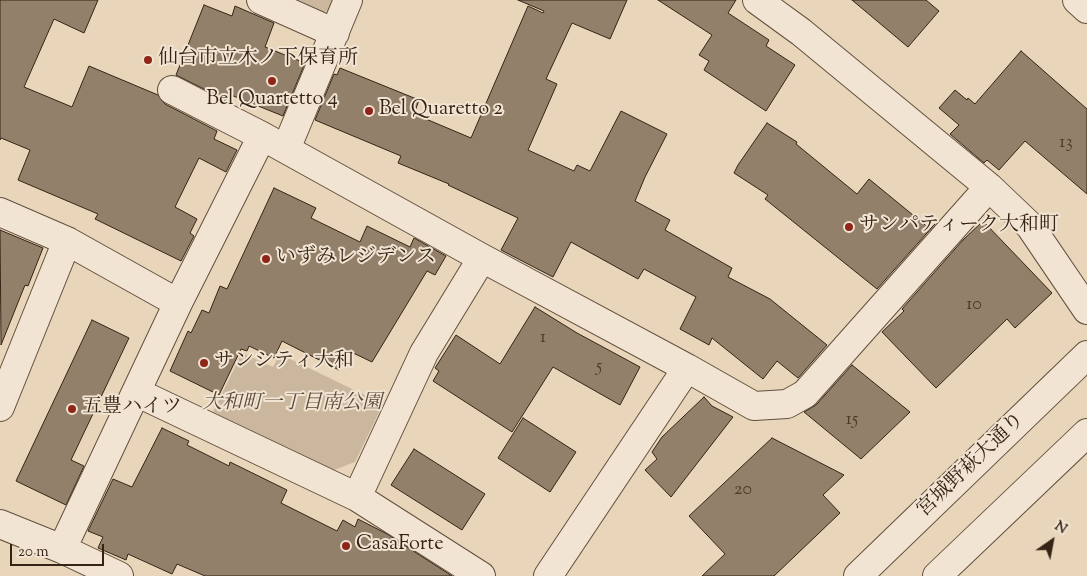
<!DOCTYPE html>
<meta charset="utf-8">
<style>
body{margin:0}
#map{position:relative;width:1087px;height:576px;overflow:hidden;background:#e9d5ba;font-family:"Sorts Mill Goudy",serif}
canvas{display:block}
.north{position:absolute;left:1027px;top:516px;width:50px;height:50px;-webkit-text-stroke:4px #f1e4d2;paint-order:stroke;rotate:33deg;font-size:14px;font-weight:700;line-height:20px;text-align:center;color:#352415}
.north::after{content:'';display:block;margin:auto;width:18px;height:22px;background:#352415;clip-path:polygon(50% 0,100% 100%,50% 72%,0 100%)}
.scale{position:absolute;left:10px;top:544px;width:94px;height:22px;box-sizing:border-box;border:2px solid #352415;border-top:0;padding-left:6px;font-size:15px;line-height:18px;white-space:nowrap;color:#352415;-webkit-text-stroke:4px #f1e4d2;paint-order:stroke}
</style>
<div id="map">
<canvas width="1087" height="576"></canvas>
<div class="north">N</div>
<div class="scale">20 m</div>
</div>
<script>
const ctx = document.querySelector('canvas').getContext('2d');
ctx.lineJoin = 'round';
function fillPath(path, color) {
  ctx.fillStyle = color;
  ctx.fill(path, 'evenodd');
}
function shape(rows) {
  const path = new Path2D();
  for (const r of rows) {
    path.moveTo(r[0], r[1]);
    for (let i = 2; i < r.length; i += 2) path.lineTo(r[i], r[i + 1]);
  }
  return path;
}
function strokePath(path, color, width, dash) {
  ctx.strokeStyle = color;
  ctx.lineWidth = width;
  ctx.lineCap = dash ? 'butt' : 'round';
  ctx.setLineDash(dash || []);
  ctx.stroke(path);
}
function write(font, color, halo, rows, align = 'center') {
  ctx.font = font + ' "Sorts Mill Goudy","Noto Serif JP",serif';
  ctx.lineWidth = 4;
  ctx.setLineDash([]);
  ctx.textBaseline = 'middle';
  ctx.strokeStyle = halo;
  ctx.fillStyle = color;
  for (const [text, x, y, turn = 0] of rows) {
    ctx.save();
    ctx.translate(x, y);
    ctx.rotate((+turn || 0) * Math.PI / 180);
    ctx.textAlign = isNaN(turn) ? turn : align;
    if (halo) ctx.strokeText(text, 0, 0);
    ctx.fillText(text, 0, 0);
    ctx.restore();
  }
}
const green = shape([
 [285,0,333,0,329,10,317,15],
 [242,353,273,367,280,354,383,404,355,462,334,470,213,412]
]);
const building = shape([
 [0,0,98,0,84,33,54,19,24,87,72,107,89,66,158,95,165,104,217,131,214,139,237,150,226,172,199,158,175,207,197,219,190,233,194,236,181,261,95,219,98,214,18,180,30,150,1,138,0,140,0,0],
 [518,0,627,0,610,39,572,23,546,79,557,84,528,150,574,171,577,165,590,171,621,111,667,134,645,177,635,201,670,220,665,230,732,268,728,277,770,299,827,345,798,378,777,361,763,379,712,338,709,345,680,329,696,297,644,269,638,279,571,242,553,277,501,250,518,218,448,185,449,184,398,163,401,156,315,120,334,74,337,75,340,68,419,100,414,114,471,138,528,6,543,13,544,11,518,0],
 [658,0,736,0,728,13,769,40,766,46,795,65,766,111,704,70,709,61,699,55,712,35,658,0],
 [852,0,926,0,939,11,908,47,852,0],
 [204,5,232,16,235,6,274,23,265,47,305,63,283,116,231,95,228,101,176,75,204,5],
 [1021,51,1087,109,1087,194,1025,141,999,170,987,160,984,163,950,134,959,125,939,108,955,90,967,100,968,98,975,104,1021,51],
 [767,123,797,142,796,144,857,194,869,179,930,229,935,224,877,289,765,199,768,195,734,173,738,165,767,123],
 [274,188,316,208,311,218,360,242,367,226,410,247,414,238,446,256,435,275,427,271,372,362,349,351,339,370,282,341,274,358,249,346,247,351,241,349,219,395,170,371,188,331,191,333,202,310,209,313,220,286,227,289,274,188],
 [983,221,1052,293,1015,328,1007,319,936,388,882,332,904,311,902,309,963,240,983,221],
 [0,230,43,248,28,286,25,285,1,345,0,230],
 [535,307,577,333,640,367,620,405,553,367,512,432,433,381,439,371,435,368,456,335,500,364,535,307],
 [92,320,129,338,71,460,84,466,66,505,16,481,92,320],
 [852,365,910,412,861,459,804,412,816,405,852,365],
 [704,397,712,406,733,417,671,497,645,470,657,459,652,452,662,437,704,397],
 [523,418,576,452,550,492,498,458,523,418],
 [162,428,189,441,187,445,229,466,230,462,287,490,281,503,337,531,343,520,355,527,358,519,387,534,452,576,205,576,177,564,172,574,128,554,126,560,98,548,103,537,88,531,113,479,132,487,162,428],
 [772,438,844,475,823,495,840,513,774,576,702,576,725,554,689,516,772,438],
 [414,449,485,494,462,530,391,485,414,449]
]);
const minor = shape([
 [261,0,335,33],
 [757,0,801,32,989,187,1030,226,1087,310],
 [172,90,262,136],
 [286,149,348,0],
 [0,212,67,241,178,303],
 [136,392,357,497,481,576],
 [0,407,67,241],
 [357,497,424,353,482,258],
 [0,524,62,549,119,576],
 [62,549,178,303,262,136,482,258,687,368,754,406,787,404,805,394,989,187],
 [548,576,687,368]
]);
const tertiary = shape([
 [1077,0,1087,9],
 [858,576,1087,355],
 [937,576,1087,433]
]);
const markers = [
 [148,60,5,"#8f2418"],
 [272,81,5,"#8f2418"],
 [369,111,5,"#8f2418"],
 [849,227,5,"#8f2418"],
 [266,259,5,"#8f2418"],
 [204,363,5,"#8f2418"],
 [72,409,5,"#8f2418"],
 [346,546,5,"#8f2418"]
];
const numberNames = [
 ["13",1066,144],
 ["10",974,306],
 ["1",543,339],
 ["5",599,368],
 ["15",852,421],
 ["20",743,491]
];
const poiNames = [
 ["仙台市立木ノ下保育所",158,60],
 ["Bel Quartetto 4",272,101,"center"],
 ["Bel Quaretto 2",379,111],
 ["サンパティーク大和町",859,227],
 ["いずみレジデンス",276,259],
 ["サンシティ大和",214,363],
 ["五豊ハイツ",82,409],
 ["CasaForte",356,546]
];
const parkNames = [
 ["大和町一丁目南公園",292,405]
];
const streetNames = [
 ["宮城野萩大通り",972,466,-44]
];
fillPath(green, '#cab79e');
fillPath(building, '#93806b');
strokePath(building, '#352415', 1);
strokePath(minor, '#62503e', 30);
strokePath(tertiary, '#62503e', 30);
strokePath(minor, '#f1e4d2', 28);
strokePath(tertiary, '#f1e4d2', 28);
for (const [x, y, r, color] of markers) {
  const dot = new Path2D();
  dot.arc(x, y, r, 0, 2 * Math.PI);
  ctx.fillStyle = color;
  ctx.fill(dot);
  strokePath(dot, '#f1e4d2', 2);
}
write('18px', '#4c3b2a', null, numberNames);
write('20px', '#352415', '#f1e4d2', poiNames, 'left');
write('italic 20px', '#5a4937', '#f1e4d2', parkNames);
write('20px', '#352415', '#f1e4d2', streetNames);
</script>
